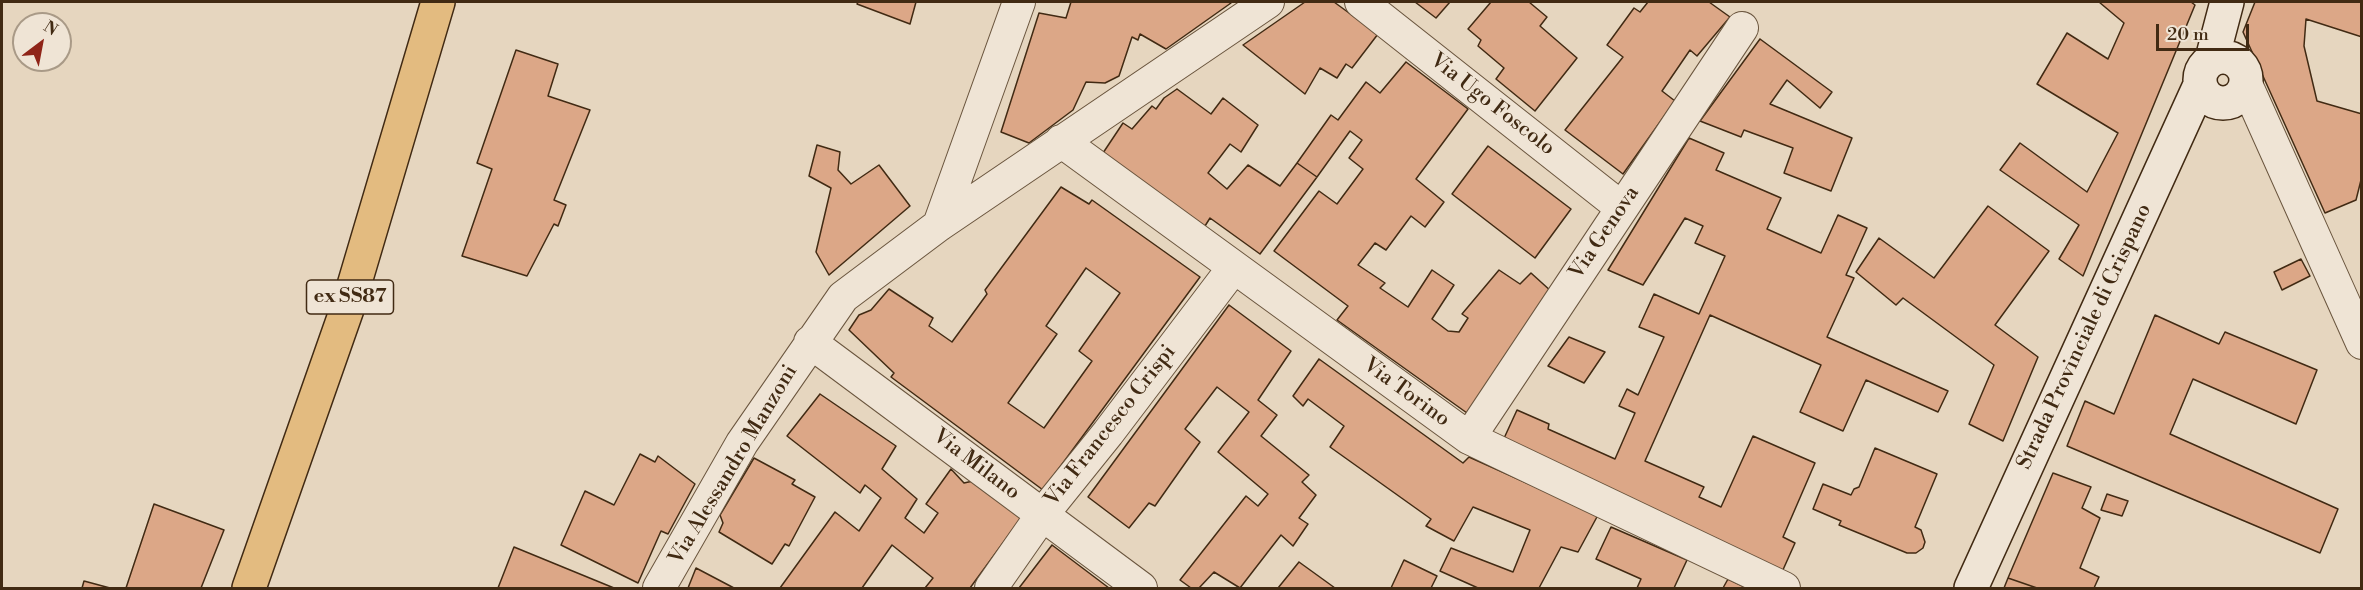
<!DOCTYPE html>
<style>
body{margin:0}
#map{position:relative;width:2363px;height:590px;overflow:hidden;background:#e6d6bf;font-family:"Libre Bodoni",serif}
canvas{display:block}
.frame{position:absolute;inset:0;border:3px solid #412a13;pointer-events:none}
.north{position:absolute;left:12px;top:12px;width:60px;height:60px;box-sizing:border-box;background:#efe4d5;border:2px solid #a99a87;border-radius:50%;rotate:32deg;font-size:16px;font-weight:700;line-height:24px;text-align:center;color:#412a13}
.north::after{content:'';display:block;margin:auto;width:21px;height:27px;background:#8f2418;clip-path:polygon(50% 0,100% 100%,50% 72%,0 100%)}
.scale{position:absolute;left:2156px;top:24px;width:93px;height:27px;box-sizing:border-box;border:3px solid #412a13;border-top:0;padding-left:8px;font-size:18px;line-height:21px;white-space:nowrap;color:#412a13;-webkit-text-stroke:4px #efe4d5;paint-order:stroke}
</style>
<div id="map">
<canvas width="2363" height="590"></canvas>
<div class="frame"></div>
<div class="north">N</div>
<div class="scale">20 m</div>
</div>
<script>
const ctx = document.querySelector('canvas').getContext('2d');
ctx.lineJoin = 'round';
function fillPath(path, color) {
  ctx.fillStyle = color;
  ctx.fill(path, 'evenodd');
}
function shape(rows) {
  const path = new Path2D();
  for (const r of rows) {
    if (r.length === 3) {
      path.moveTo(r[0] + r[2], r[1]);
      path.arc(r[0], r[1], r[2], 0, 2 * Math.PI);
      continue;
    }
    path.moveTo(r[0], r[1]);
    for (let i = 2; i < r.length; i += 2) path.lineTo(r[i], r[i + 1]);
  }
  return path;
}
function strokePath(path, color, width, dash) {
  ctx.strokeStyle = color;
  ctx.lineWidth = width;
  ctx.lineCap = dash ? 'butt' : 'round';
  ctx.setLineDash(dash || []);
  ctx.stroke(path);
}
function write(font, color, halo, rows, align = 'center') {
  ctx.font = font + ' "Libre Bodoni",serif';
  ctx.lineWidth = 6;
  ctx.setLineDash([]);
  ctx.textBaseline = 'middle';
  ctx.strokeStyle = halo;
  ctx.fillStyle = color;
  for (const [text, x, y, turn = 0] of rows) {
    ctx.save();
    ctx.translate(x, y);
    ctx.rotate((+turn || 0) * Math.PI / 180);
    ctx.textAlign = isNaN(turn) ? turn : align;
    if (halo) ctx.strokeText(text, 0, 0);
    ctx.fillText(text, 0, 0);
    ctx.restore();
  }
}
const building = shape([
 [858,2,916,2,910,24,857,4,858,2],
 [1071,2,1229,2,1231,3,1166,49,1140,34,1138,40,1132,37,1119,76,1105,83,1086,82,1073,110,1029,143,1001,132,1039,13,1066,18,1071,2],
 [1305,2,1334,2,1378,34,1352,68,1346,64,1337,78,1320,68,1305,94,1243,45,1305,2],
 [1415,2,1450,2,1436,18,1415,2],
 [1491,2,1529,2,1547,17,1540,26,1577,58,1535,111,1496,79,1504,68,1478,46,1481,40,1468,29,1491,2],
 [1648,2,1709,2,1730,17,1697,56,1690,50,1662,91,1675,101,1623,174,1565,130,1623,57,1607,45,1634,8,1640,12,1648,2],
 [2099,2,2191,2,2195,5,2083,276,2059,259,2079,225,2000,170,2020,143,2087,192,2118,133,2037,84,2067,33,2108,59,2124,23,2099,2],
 [2255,2,2362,2,2362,37,2306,19,2304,46,2317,101,2362,114,2362,176,2356,200,2325,213,2243,32,2255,2],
 [1760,39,1832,92,1820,108,1787,80,1770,104,1852,138,1831,191,1784,173,1793,148,1744,130,1741,137,1700,121,1760,39],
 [516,50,558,64,548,96,590,110,554,200,566,205,558,226,554,224,527,276,462,256,492,169,477,163,516,50],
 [1406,62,1468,109,1416,179,1444,202,1425,227,1411,216,1386,250,1375,243,1358,265,1385,283,1380,288,1408,307,1432,270,1454,285,1432,319,1448,331,1459,332,1468,318,1462,314,1499,270,1520,284,1531,273,1552,292,1467,413,1337,320,1348,306,1274,251,1319,191,1337,204,1363,169,1349,158,1362,140,1350,131,1317,177,1297,163,1331,115,1338,120,1366,82,1380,93,1406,62],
 [1177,89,1211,114,1223,98,1258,125,1241,152,1230,144,1208,173,1227,189,1248,165,1280,186,1297,163,1317,177,1260,254,1210,218,1205,226,1101,156,1123,123,1132,129,1152,106,1156,109,1164,98,1177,89],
 [1689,138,1724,153,1716,170,1781,198,1767,229,1821,253,1838,215,1867,228,1846,275,1854,278,1827,337,1948,391,1938,412,1866,380,1843,431,1800,412,1821,365,1710,315,1645,461,1704,487,1699,497,1721,507,1753,436,1815,463,1783,537,1795,543,1782,572,1500,447,1517,410,1549,424,1548,429,1615,459,1635,413,1619,406,1627,389,1638,395,1664,337,1639,327,1654,294,1699,314,1725,256,1695,243,1703,226,1685,218,1643,285,1608,270,1689,138],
 [817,145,840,152,838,170,851,184,879,165,910,206,829,275,816,252,831,188,809,176,817,145],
 [1488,146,1571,209,1535,258,1452,194,1488,146],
 [1061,187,1089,204,1092,200,1200,277,1043,490,891,377,894,373,849,330,859,315,871,310,889,289,933,318,929,326,952,342,987,294,985,290,1061,187],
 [1086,268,1120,293,1079,351,1092,361,1044,428,1008,403,1057,334,1046,326,1086,268],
 [1988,206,2049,251,1995,325,2038,357,2003,441,1969,424,1994,365,1903,298,1896,305,1856,272,1879,238,1934,278,1988,206],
 [2301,259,2310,276,2282,290,2274,272,2301,259],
 [1229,305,1291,351,1258,400,1277,415,1261,436,1309,475,1302,482,1316,495,1299,518,1308,524,1293,546,1281,535,1240,588,1214,572,1199,588,1191,588,1180,580,1246,496,1258,506,1268,494,1218,452,1249,412,1217,387,1185,429,1200,442,1155,506,1149,503,1129,528,1088,497,1229,305],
 [2155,315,2219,344,2225,332,2317,370,2296,424,2193,379,2170,434,2338,509,2320,553,2067,446,2085,401,2114,414,2155,315],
 [1569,337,1605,352,1584,383,1548,366,1569,337],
 [1319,359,1463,463,1469,457,1598,515,1578,552,1561,547,1539,588,1478,588,1440,571,1451,548,1513,572,1530,530,1473,507,1454,541,1426,526,1431,519,1330,447,1344,426,1308,399,1303,406,1293,396,1319,359],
 [820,394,896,446,882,469,917,499,905,518,924,533,938,513,926,504,951,469,964,483,973,481,1022,517,970,588,925,588,933,578,892,545,862,588,780,588,835,512,859,531,881,498,865,485,860,493,787,436,820,394],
 [1875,448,1937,474,1915,527,1921,530,1925,542,1923,548,1916,553,1907,553,1839,525,1841,521,1813,509,1823,484,1851,495,1854,489,1859,487,1875,448],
 [640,454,655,462,658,456,695,484,668,534,661,531,638,583,561,545,585,491,614,505,640,454],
 [754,458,795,480,792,484,815,497,789,546,785,544,772,564,719,532,723,523,720,515,754,458],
 [2053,473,2091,487,2082,508,2100,518,2080,568,2099,577,2094,588,2037,588,2008,578,2053,473],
 [2107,494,2128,501,2122,516,2101,510,2107,494],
 [154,504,224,530,201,588,126,588,154,504],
 [1611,527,1687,560,1674,588,1637,588,1641,579,1596,559,1611,527],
 [1052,545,1109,588,1019,588,1052,545],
 [514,547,614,588,498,588,514,547],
 [1404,560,1437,576,1431,588,1391,588,1404,560],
 [1299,562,1335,588,1278,588,1299,562],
 [696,568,734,588,688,588,696,568],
 [2008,578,2037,588,2004,588,2008,578],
 [1728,579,1747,588,1723,588,1728,579],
 [84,581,110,588,82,588,84,581]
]);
const street = shape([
 [1361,2,1622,208],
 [2246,84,2362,343],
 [1061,141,1469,438,1784,588],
 [939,225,1019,2],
 [810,342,1141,588],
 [1469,438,1742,28],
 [659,588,742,443,843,297,939,225,1268,2],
 [991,588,1042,515,1108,433,1234,267]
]);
const secondary = shape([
 [2223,80,23],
 [2212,59,2227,2],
 [1971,588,2200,85]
]);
const highway = shape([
 [249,588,347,309,438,2]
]);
const shields = [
 [350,297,87]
];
const shieldNames = [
 ["ex SS87",350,297]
];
const streetNames = [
 ["Via Ugo Foscolo",1492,105,38],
 ["Via Genova",1605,233,-56],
 ["Strada Provinciale di Crispano",2085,337,-65],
 ["Via Torino",1406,393,36],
 ["Via Francesco Crispi",1111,426,-52],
 ["Via Alessandro Manzoni",734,465,-59],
 ["Via Milano",976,465,37]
];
fillPath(building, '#dca787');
strokePath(building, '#412a13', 1.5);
strokePath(street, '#6a553e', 34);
strokePath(secondary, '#412a13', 36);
strokePath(highway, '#412a13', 36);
strokePath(street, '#efe4d5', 32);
strokePath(secondary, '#efe4d5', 33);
strokePath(highway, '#e3bb80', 33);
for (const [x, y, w] of shields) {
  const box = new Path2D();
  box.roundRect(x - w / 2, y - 17, w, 34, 4.5);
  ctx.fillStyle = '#efe4d5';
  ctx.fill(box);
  strokePath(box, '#412a13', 1.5);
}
write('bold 20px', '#412a13', null, shieldNames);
write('21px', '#412a13', '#efe4d5', streetNames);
</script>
